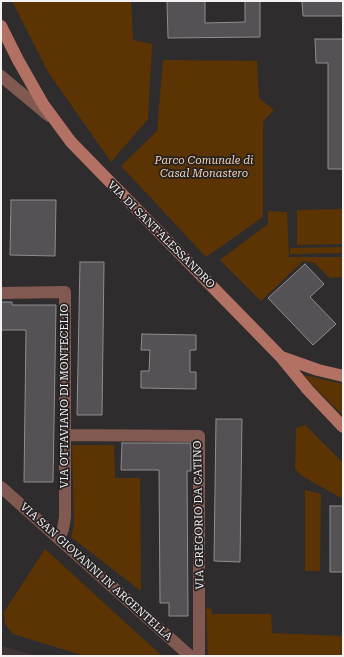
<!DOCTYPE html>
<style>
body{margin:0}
#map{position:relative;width:344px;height:657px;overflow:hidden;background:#2f2c2d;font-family:"Roboto Serif",serif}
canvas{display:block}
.frame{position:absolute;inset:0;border:2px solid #f3f1f1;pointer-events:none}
</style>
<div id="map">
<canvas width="344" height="657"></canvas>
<div class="frame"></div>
</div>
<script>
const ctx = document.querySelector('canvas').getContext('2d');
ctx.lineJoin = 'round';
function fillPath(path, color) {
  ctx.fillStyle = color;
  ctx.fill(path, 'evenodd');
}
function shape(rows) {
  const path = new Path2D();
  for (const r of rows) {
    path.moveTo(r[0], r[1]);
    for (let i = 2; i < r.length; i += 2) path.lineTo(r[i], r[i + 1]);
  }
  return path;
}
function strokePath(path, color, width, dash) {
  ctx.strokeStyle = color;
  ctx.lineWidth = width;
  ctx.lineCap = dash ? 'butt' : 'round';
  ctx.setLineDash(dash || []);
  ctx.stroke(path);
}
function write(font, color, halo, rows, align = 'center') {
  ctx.font = font + ' "Roboto Serif",serif';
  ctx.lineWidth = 3.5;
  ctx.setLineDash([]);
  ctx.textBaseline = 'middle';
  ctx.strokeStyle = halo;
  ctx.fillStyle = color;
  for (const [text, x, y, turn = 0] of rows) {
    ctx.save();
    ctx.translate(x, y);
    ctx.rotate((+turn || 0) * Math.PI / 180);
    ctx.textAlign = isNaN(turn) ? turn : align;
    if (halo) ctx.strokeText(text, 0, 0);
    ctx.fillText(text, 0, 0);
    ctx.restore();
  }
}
const built = shape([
 [1,646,38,656,1,656]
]);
const green = shape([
 [12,1,131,1,133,40,152,44,148,119,111,162,48,72],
 [163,60,257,61,259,98,274,110,263,121,263,217,206,257,121,166,157,131],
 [343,209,343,244,297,245,297,210],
 [268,211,287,212,289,257,343,257,343,277,330,278,314,263,303,261,261,301,220,260,268,224],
 [343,247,343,253,290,254,290,248],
 [304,375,343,384,343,415,311,384],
 [305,425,343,463,343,499,302,476,295,469,296,428],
 [72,445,114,445,115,478,140,478,141,591,71,537,74,525],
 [305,490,321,494,320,571,305,571],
 [45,549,162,656,85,656,13,634,5,624,4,612],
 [211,608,212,614,271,614,272,633,343,636,343,656,208,656,206,609]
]);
const building = shape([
 [167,1,205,1,205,23,245,22,245,1,260,1,260,37,168,38,167,1],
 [302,1,343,1,343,16,303,16,302,1],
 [315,39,343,39,343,169,328,169,328,63,316,63,315,39],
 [11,200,56,200,55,256,10,255,11,200],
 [80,262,104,262,102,415,77,415,80,262],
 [305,264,324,284,310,297,336,324,313,345,268,298,305,264],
 [1,302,12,302,12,305,56,305,53,482,24,482,26,330,1,330,1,302],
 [142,334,196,335,196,350,190,350,190,372,196,372,196,389,141,388,141,371,149,371,150,350,141,350,142,334],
 [216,419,242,419,240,562,214,561,216,419],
 [122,443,191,443,191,471,187,471,188,616,169,616,169,603,160,603,159,470,121,470,122,443],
 [330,506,343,506,343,572,330,572,330,506]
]);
const street = shape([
 [1,76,49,116],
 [1,293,65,292,65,517,63,529,59,539],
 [64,435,199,436,199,656],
 [1,487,190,656]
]);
const secondary = shape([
 [1,26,18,60,43,104,71,142,280,356,308,390,343,427],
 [281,357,318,370,343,376]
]);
const parkNames = [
 ["Parco Comunale di",204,161],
 ["Casal Monastero",204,174]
];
const streetNames = [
 ["VIA DI SANT'ALESSANDRO",161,235,45],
 ["VIA OTTAVIANO DI MONTECELIO",65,396,-90],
 ["VIA GREGORIO DA CATINO",199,515,-91],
 ["VIA SAN GIOVANNI IN ARGENTELLA",96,572,42]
];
fillPath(built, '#3e3436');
fillPath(green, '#5c3403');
fillPath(building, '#545254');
strokePath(building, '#8f8d8f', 1);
strokePath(street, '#825950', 12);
strokePath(secondary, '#b27162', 12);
write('italic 11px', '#f6d1ae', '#252223', parkNames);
write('11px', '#f3f1f1', '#252223', streetNames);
</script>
